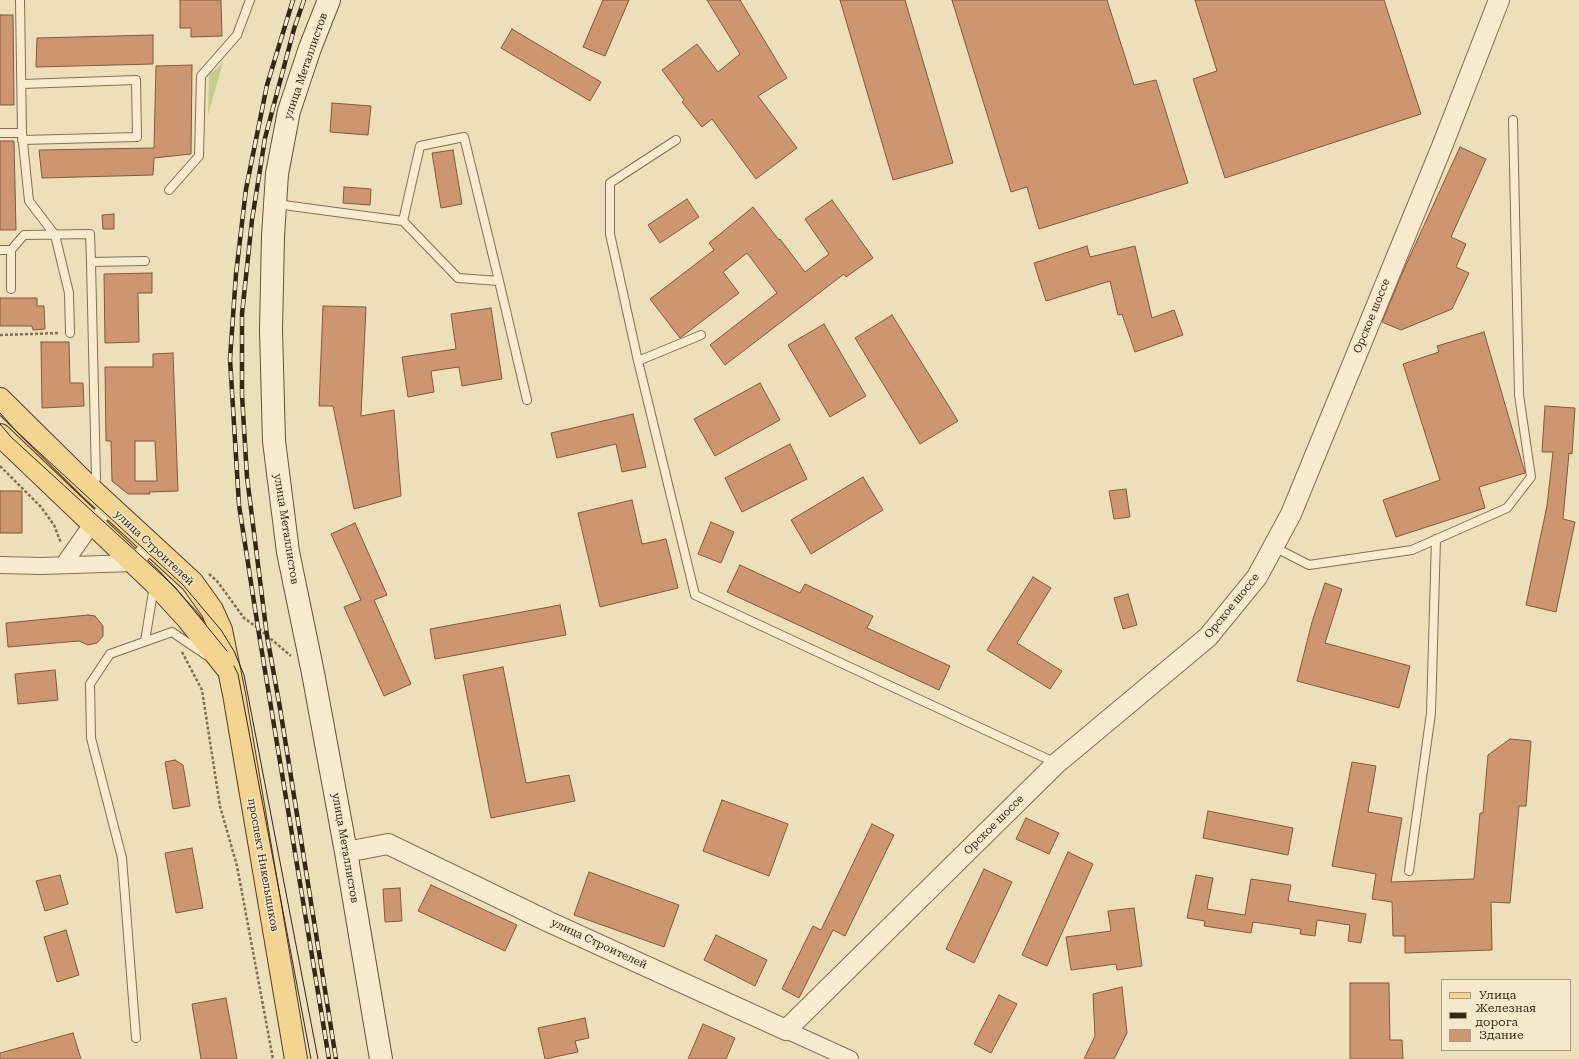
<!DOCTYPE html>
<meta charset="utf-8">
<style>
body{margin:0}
#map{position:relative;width:1579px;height:1059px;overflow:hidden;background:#eedfbb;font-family:"Roboto Serif",serif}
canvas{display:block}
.legend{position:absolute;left:1441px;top:979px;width:130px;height:72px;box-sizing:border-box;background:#f6e9cb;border:1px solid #a89b84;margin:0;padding:5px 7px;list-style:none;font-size:12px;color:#34271a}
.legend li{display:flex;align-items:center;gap:8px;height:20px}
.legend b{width:20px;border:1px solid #a89b84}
</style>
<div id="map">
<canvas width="1579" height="1059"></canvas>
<ul class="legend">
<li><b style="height:5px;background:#f4d491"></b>Улица</li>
<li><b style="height:5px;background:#34271a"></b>Железная дорога</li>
<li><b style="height:11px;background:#cd9670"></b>Здание</li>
</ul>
</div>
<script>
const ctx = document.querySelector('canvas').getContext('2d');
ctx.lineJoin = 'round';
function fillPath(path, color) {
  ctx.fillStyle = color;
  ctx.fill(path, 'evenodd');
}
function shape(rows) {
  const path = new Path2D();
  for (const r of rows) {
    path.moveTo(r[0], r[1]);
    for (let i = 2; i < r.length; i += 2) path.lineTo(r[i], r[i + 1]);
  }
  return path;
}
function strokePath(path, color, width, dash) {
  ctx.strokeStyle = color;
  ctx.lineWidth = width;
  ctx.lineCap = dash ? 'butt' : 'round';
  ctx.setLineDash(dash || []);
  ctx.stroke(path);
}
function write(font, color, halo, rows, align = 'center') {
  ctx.font = font + ' "Roboto Serif",serif';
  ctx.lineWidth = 3;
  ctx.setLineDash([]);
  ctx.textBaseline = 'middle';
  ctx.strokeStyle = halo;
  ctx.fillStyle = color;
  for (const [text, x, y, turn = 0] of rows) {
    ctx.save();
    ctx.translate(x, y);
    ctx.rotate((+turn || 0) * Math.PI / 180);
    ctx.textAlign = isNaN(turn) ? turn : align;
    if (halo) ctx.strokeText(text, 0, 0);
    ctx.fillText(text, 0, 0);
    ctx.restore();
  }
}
const green = shape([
 [223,63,208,115,209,74]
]);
const building = shape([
 [180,0,221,0,222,36,191,37,191,28,180,28,180,0],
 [603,0,629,0,605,56,583,47,603,0],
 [707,0,740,0,787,78,758,96,797,148,756,179,712,119,702,127,682,102,684,100,662,70,697,44,718,72,740,54,707,0],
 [840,0,905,0,953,163,893,180,840,0],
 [952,0,1107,0,1134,85,1156,80,1188,183,1039,229,1027,187,1011,192,952,0],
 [1195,0,1384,0,1421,114,1225,178,1193,79,1217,71,1195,0],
 [0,15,13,15,14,105,0,105,0,15],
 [512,29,601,82,590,101,501,48,512,29],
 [153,35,153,64,36,67,37,38,153,35],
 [192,65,191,154,154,158,153,175,42,178,39,150,154,148,156,66,192,65],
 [332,103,371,106,368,135,330,132,332,103],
 [0,141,14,141,16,230,0,230,0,141],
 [1460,147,1486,159,1451,237,1466,244,1456,267,1469,273,1452,309,1401,330,1382,322,1404,269,1460,147],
 [453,150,462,204,441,208,432,153,453,150],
 [344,187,371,189,370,205,343,203,344,187],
 [687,199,699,217,660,243,648,225,687,199],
 [832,200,873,258,846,277,844,274,725,365,710,345,777,293,747,253,723,272,739,293,680,338,650,299,714,250,709,243,753,207,779,240,780,239,805,272,829,254,805,219,832,200],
 [114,214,114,229,103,229,102,215,114,214],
 [1087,246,1090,257,1135,246,1152,318,1174,310,1183,335,1135,352,1122,314,1118,315,1110,281,1046,301,1034,263,1087,246],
 [152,273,152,293,138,293,139,342,105,343,104,274,152,273],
 [0,298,37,298,37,306,44,306,45,329,33,330,32,326,0,326,0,298],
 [323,306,366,307,361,416,394,410,401,496,354,509,333,406,319,406,323,306],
 [491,308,502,379,462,386,459,367,431,371,434,392,408,397,402,357,456,349,451,314,491,308],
 [892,315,958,421,920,444,855,338,892,315],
 [824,324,866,396,830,417,788,345,824,324],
 [1484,332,1525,473,1479,487,1485,508,1396,537,1383,500,1440,480,1403,364,1439,352,1437,346,1484,332],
 [41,342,69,342,70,383,83,383,84,406,42,408,41,342],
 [173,353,178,491,149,492,150,494,128,494,112,481,111,441,106,441,105,367,153,367,153,354,173,353],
 [135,441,155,441,157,481,135,481,135,441],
 [760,383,780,420,715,456,694,419,760,383],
 [1545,406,1575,408,1572,454,1569,453,1563,519,1575,522,1556,612,1526,605,1547,506,1553,452,1542,452,1545,406],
 [633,414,646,467,622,472,616,444,557,458,551,433,633,414],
 [790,444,807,479,742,512,725,478,790,444],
 [863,477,883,510,811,554,791,520,863,477],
 [1126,489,1130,517,1114,519,1109,491,1126,489],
 [0,491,22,491,22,533,0,533,0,491],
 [632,500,642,544,666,539,678,588,600,607,578,513,632,500],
 [711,522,734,532,721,563,698,554,711,522],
 [355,523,387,595,374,600,411,684,384,696,344,607,361,600,331,534,355,523],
 [740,565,800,593,805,584,873,616,867,628,950,666,939,690,727,592,740,565],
 [1033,577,1051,588,1017,643,1062,671,1050,689,987,650,1033,577],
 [1325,583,1342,589,1325,643,1410,666,1399,708,1297,681,1312,622,1325,583],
 [1128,594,1137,625,1123,629,1114,598,1128,594],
 [560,605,566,635,435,659,430,629,560,605],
 [88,615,95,616,103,626,103,636,97,643,88,645,79,641,8,647,6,623,88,615],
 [503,667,526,783,569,775,575,801,491,818,463,675,503,667],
 [55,670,58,700,18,704,15,674,55,670],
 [1510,739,1531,741,1526,806,1519,806,1510,903,1491,902,1492,950,1405,953,1405,936,1393,936,1392,902,1372,899,1376,874,1332,866,1352,762,1376,766,1368,812,1402,818,1391,882,1474,879,1480,813,1483,813,1488,755,1510,739],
 [175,760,183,765,190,806,173,809,165,762,175,760],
 [722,800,788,824,769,876,703,851,722,800],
 [1208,811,1293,828,1288,855,1203,838,1208,811],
 [1026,818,1059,833,1049,854,1016,839,1026,818],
 [872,824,894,835,845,936,833,930,799,998,782,989,813,926,821,930,872,824],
 [192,848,203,908,176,913,165,853,192,848],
 [1068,852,1093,864,1047,966,1022,955,1068,852],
 [984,869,1012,882,974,963,946,949,984,869],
 [589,872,679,905,664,947,574,915,589,872],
 [60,875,68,904,45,911,36,881,60,875],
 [1196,875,1213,878,1207,909,1245,915,1251,879,1291,885,1288,901,1366,914,1361,943,1348,941,1350,925,1317,920,1315,936,1300,934,1301,929,1253,922,1251,933,1204,926,1205,921,1187,918,1196,875],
 [431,885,517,925,505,951,418,911,431,885],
 [400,888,402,921,385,922,383,889,400,888],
 [1134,908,1142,966,1117,970,1116,964,1071,970,1066,937,1111,931,1108,911,1134,908],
 [66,930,79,975,57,982,44,937,66,930],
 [716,935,767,960,755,986,704,960,716,935],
 [1350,983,1389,983,1390,1040,1402,1040,1403,1059,1350,1059,1350,983],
 [1122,987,1127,1033,1114,1059,1084,1059,1095,1036,1093,994,1122,987],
 [999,995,1017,1004,991,1053,974,1044,999,995],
 [226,998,237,1059,201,1059,192,1004,226,998],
 [585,1018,589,1038,575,1041,578,1052,545,1059,538,1028,585,1018],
 [703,1024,735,1038,726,1059,688,1059,703,1024],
 [73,1033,81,1059,0,1059,0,1053,73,1033]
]);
const path = shape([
 [0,335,59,333],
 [0,466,41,507,54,525,61,543],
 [209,574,217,581,244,618,258,628,291,656],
 [182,652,202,690,220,806,237,866,273,1059]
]);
const service = shape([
 [20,0,22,133,29,201,55,235,69,293,70,333],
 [22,84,136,80,137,137,22,140],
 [0,133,22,133],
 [676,140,610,183,610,234,638,361,695,595,1056,763],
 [169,190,199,156,201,76,237,35,250,0],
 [276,204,403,221,458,278,499,281,527,400],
 [403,221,420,146,464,137,499,281],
 [0,250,11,250],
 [11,289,11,250,24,235,90,234,91,262],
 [638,361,701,335],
 [92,488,96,479,91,262,145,261],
 [1274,547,1309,565,1412,550,1507,508,1531,477,1519,395,1513,120],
 [145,641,154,586],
 [1409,871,1431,713,1436,539],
 [136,1038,122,858,91,738,90,684,110,654,172,632,206,655]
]);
const minor = shape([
 [64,564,92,524,109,506],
 [0,565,42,566,134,563,151,544],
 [786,1030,850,1059]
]);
const tertiary = shape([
 [346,852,388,844,547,921,786,1030,1057,763,1208,637,1257,577,1291,514,1441,149,1499,0]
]);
const secondary = shape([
 [329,0,310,48,289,111,277,174,273,236,271,330,274,441,288,552,313,673,346,852,381,1059]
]);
const primary = shape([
 [0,399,91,489,192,582,212,610,221,630,234,694,296,1059],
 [0,435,154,582,187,618,226,667]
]);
const tram = shape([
 [0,413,16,431,183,585,221,630,234,651,244,675,318,1059],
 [0,424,11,437,175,587,227,651],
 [234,666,238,674,311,1059]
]);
const rail = shape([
 [293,0,267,85,246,189,236,274,230,359,239,505,258,628,329,1059],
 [304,0,294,29,265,138,252,220,242,314,242,395,247,477,267,636,280,708,336,1059]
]);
const streetNames = [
 ["улица Металлистов",306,66,-71],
 ["Орское шоссе",1372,316,-68],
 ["улица Металлистов",286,529,81],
 ["улица Строителей",154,548,43],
 ["Орское шоссе",1232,606,-51],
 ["Орское шоссе",994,825,-45],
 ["улица Металлистов",345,848,80],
 ["проспект Никельщиков",263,865,80],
 ["улица Строителей",599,944,25]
];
fillPath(green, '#c5cc90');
fillPath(building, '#cd9670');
strokePath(building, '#85573b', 1);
strokePath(service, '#856e55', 10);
strokePath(minor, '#856e55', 18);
strokePath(tertiary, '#856e55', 22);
strokePath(secondary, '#674f39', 24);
strokePath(primary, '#533d2a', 24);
strokePath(path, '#856e55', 2.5, [3, 2]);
strokePath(service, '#f9ecce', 8);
strokePath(minor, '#f9ecce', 16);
strokePath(tertiary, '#f9ecce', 20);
strokePath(secondary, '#f9ecce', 22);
strokePath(primary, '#f4d491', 22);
strokePath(tram, '#34271a', 1);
strokePath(rail, '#34271a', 4.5);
strokePath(rail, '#f6e9cb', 3, [9]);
write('11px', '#34271a', '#f6e9cb', streetNames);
</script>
